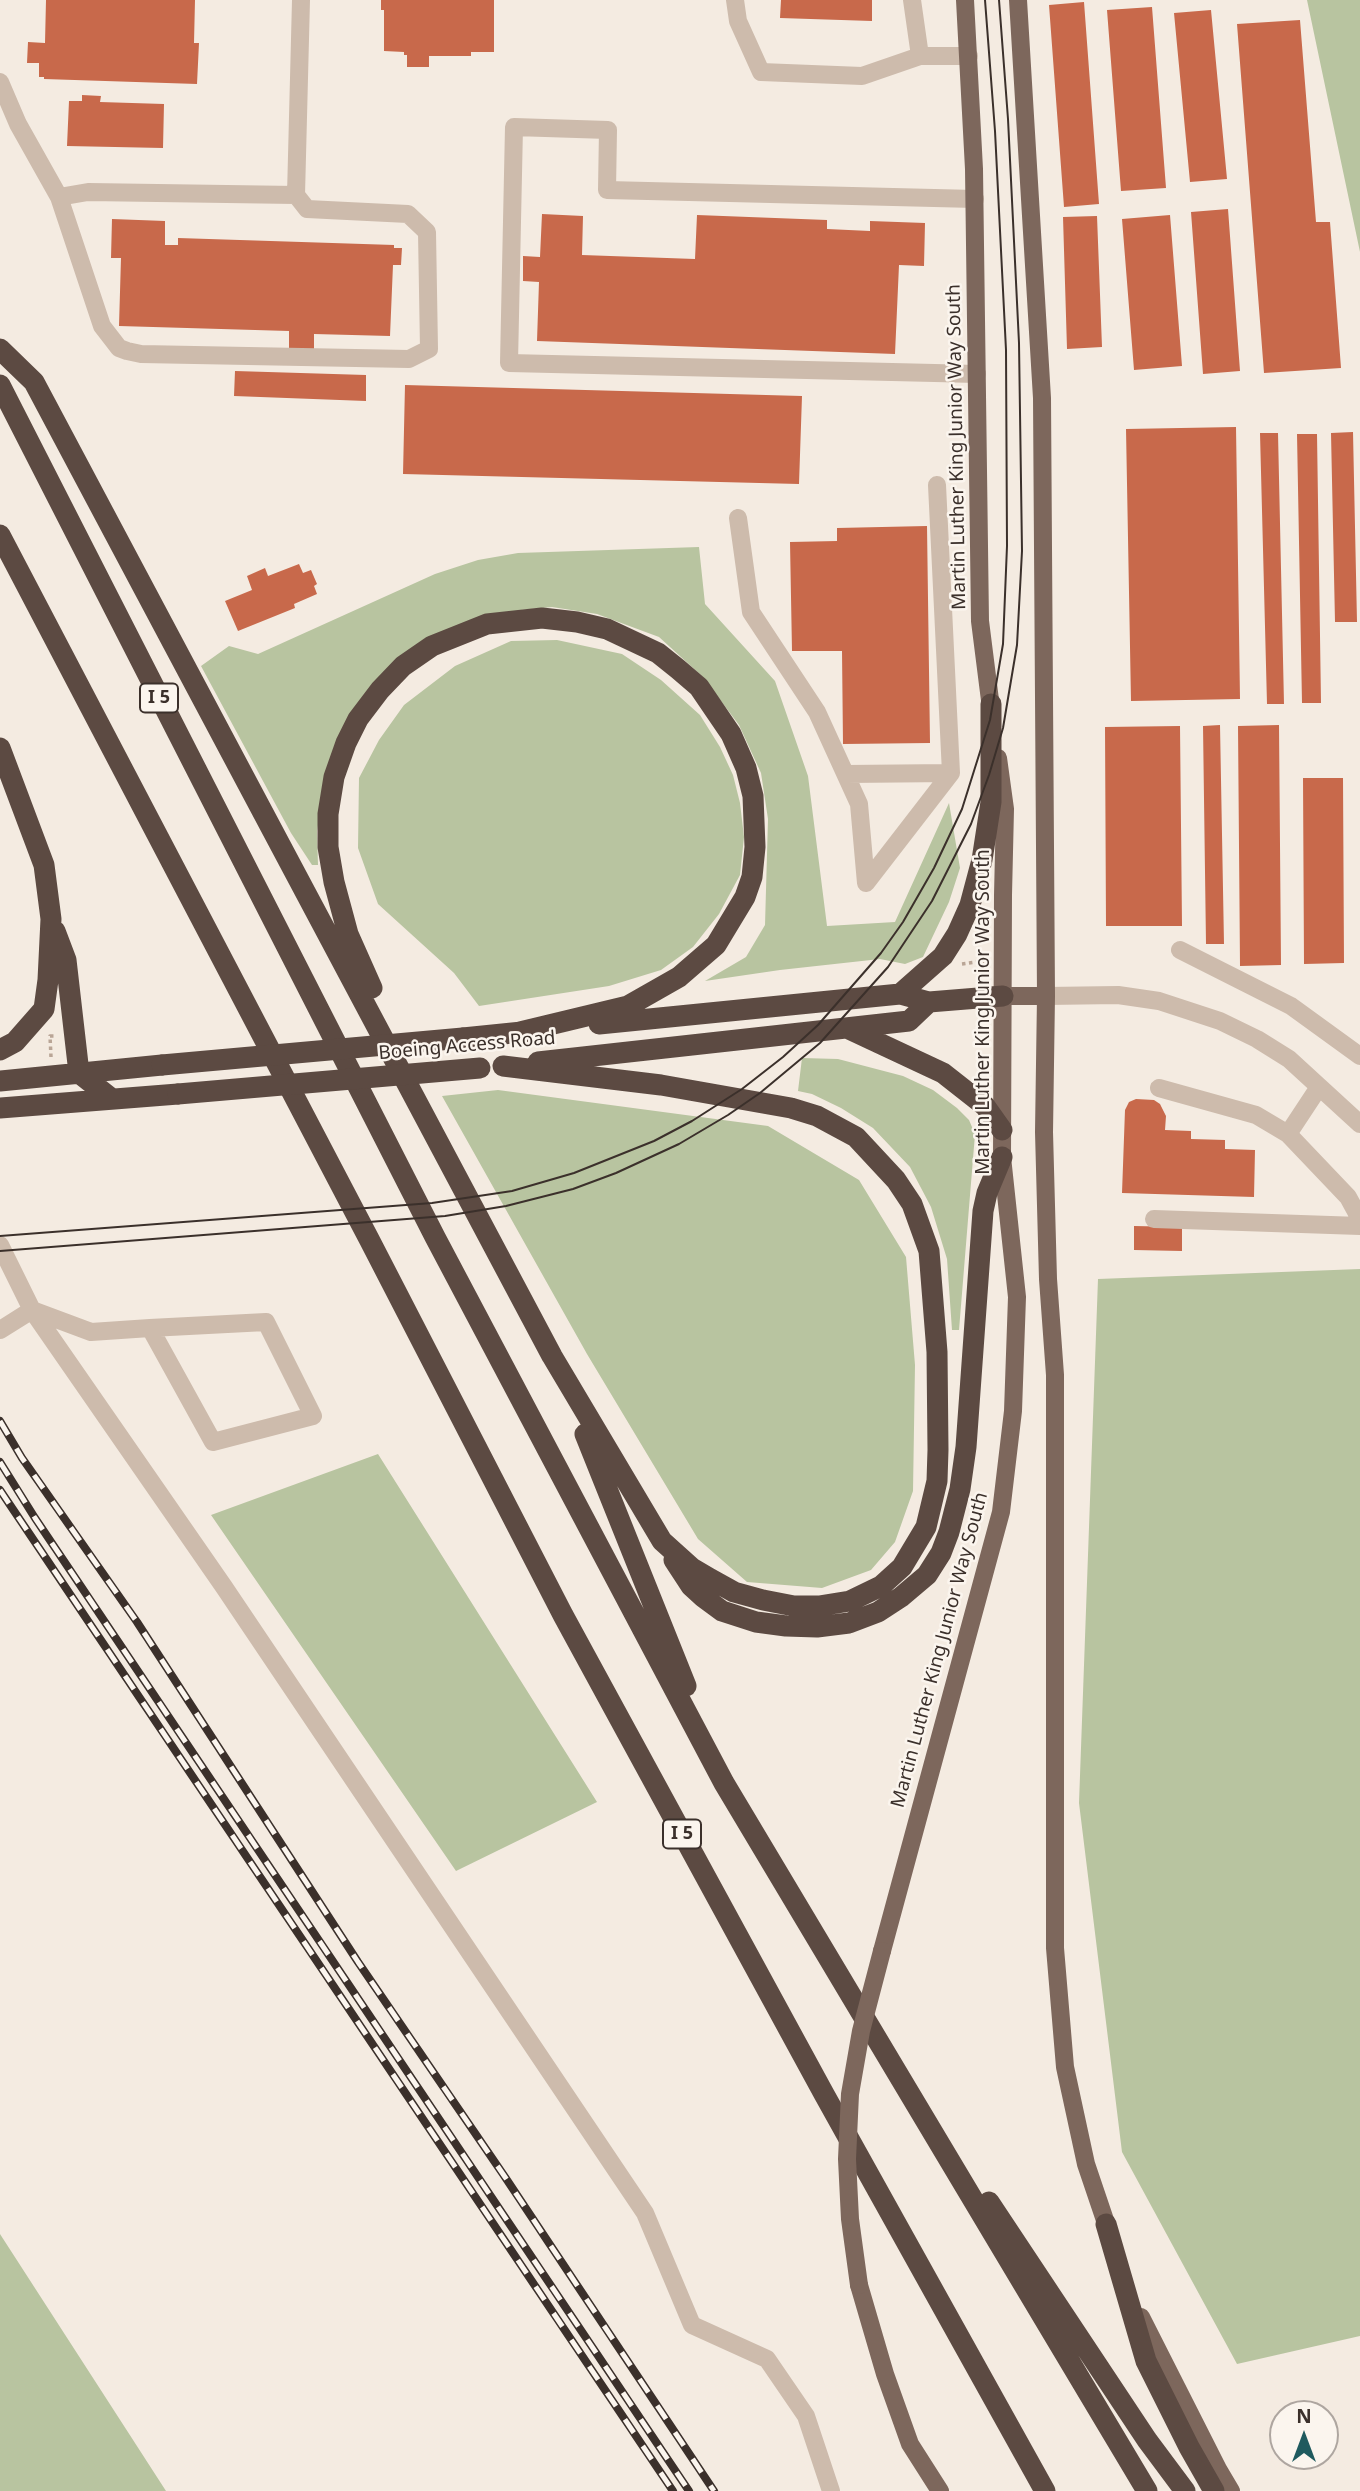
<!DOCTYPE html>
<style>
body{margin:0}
#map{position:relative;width:1360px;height:2491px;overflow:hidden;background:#f4ebe1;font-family:"Noto Sans",sans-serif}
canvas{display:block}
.north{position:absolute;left:1269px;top:2400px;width:70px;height:70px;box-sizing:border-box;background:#fbf5ee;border:2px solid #aea6a0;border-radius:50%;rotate:0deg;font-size:19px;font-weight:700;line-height:28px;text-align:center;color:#3b302b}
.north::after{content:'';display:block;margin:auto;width:24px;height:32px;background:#1f5a5e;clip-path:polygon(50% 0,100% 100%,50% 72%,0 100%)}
</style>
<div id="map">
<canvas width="1360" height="2491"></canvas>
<div class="north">N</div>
</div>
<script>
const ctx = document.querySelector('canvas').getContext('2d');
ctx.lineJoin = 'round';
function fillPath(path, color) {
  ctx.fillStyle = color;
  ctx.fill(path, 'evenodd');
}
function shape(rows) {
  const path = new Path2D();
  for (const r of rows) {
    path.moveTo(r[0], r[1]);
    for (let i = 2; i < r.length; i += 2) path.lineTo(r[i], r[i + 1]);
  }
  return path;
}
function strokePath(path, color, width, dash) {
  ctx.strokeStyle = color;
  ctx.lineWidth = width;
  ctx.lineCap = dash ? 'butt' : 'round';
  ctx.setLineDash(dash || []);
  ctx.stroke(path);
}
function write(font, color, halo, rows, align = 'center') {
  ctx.font = font + ' "Noto Sans",sans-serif';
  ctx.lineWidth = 5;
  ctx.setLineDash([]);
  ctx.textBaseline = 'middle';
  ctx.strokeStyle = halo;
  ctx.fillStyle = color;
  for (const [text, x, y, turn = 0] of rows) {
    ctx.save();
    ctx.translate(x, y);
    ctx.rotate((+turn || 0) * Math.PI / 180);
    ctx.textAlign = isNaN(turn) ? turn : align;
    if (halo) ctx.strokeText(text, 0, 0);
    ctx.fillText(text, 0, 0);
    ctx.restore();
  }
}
const green = shape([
 [1307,0,1360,0,1360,252],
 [699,547,705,604,775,681,808,776,827,926,895,922,949,803,960,868,949,902,923,957,905,964,880,959,780,970,705,981,746,957,765,925,768,819,761,773,739,725,703,677,659,637,597,614,552,607,521,610,386,674,322,801,317,831,318,865,312,865,291,833,201,666,229,646,258,654,435,574,478,560,518,553],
 [557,640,622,654,661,680,700,715,720,747,733,775,740,803,744,837,740,875,719,914,693,947,661,970,609,986,479,1006,454,973,378,904,358,848,359,778,379,740,404,705,455,666,511,641],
 [802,1058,838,1059,903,1076,933,1090,957,1108,969,1120,975,1134,959,1330,952,1330,947,1259,931,1207,910,1167,873,1128,841,1108,812,1094,798,1091],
 [498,1090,768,1126,859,1180,906,1257,915,1365,913,1491,895,1542,871,1570,822,1588,747,1582,698,1539,587,1354,442,1096],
 [1360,1269,1360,2336,1237,2364,1122,2152,1079,1803,1098,1279],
 [378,1454,597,1802,456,1871,211,1515],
 [0,2234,166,2491,0,2491]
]);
const building = shape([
 [46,0,195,0,194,43,199,43,197,84,44,79,44,77,39,77,39,63,27,63,28,42,45,43],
 [381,0,494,0,494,52,471,52,471,56,429,56,429,67,407,67,407,55,404,55,404,52,384,51,384,10,381,10],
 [781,0,872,0,872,21,780,18],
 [1084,2,1099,204,1064,207,1049,5],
 [1152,7,1166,188,1121,191,1107,10],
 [1211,10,1227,179,1190,182,1174,13],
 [1300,20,1316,222,1330,222,1341,368,1264,373,1237,24],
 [82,95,101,96,100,102,164,104,163,148,67,146,69,101,82,101],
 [1228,209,1240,371,1203,374,1191,212],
 [542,214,583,216,582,255,695,259,697,215,827,220,827,229,870,231,870,221,925,223,924,266,899,265,895,354,537,341,539,282,523,281,523,256,540,257],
 [1170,215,1182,366,1134,370,1122,219],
 [1097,216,1102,347,1067,349,1063,217],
 [112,219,165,221,165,245,178,245,178,238,394,245,394,248,402,248,401,265,393,265,390,336,314,334,314,352,289,351,289,331,119,326,121,258,111,258],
 [235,371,366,375,366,401,234,396],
 [405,385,802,396,799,484,403,474],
 [1236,427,1240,699,1131,701,1126,429],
 [1353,432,1357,622,1335,622,1331,433],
 [1260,433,1278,433,1284,704,1267,704],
 [1297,434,1317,434,1321,703,1302,703],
 [927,526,930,743,843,744,842,651,792,651,790,542,837,541,837,528],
 [299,564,303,573,311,570,317,584,314,586,317,594,294,604,295,608,238,631,225,601,252,590,247,576,265,568,268,576],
 [1220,725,1224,944,1206,944,1203,726],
 [1279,725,1281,965,1240,966,1238,726],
 [1180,726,1182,926,1106,926,1105,727],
 [1303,778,1343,778,1344,963,1304,964],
 [1136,1099,1154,1100,1160,1104,1166,1116,1165,1130,1191,1131,1191,1139,1225,1140,1225,1149,1255,1150,1254,1197,1122,1193,1125,1110,1129,1102],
 [1134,1226,1182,1227,1182,1251,1134,1250]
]);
const path = shape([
 [962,964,984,961],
 [51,1057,50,1036,56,1036]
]);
const minor = shape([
 [735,0,738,21,761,72,862,76,920,56],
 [912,0,920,56,969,56],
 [0,82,18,124,59,197,88,192,296,195],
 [59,197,102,326,119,348,127,351,141,354,409,359,429,349,427,232,408,214,307,209,296,195,301,0],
 [975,199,607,190,608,130,514,127,509,363,977,374],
 [937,485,951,773],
 [738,518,751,612,817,712,859,804,866,883,951,773,846,774],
 [1180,950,1291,1006,1360,1056],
 [1046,996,1118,995,1159,1001,1220,1021,1257,1039,1289,1059,1360,1124],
 [1159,1088,1256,1115,1288,1134,1348,1197,1360,1219],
 [1288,1134,1319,1087],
 [1154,1219,1360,1226],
 [0,1245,32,1310,224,1587,645,2213,692,2325,767,2359,806,2416,831,2491],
 [0,1330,32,1310,91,1332,150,1328,266,1322,313,1416,213,1442,150,1328]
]);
const major = shape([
 [965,0,974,169,980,621,992,716],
 [1018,0,1042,398,1046,996,1044,1132,1048,1279,1055,1375,1055,1948,1065,2067,1086,2164,1110,2235],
 [1003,996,1046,996],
 [882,1951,1001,1512,1013,1411,1017,1297,1002,1157,1003,895,1005,809,998,758],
 [859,2285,885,2374,910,2444,940,2491],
 [1141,2317,1218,2469,1231,2491]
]);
const highway = shape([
 [0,349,34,382,552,1356,662,1541,692,1568,709,1578,734,1592,763,1600,794,1606,819,1606,850,1601,881,1586,902,1567,926,1527,937,1481,938,1450,937,1352,929,1251,912,1204,896,1180,856,1137,817,1116,791,1108,661,1085,503,1066],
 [0,385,435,1237,724,1783,1147,2491],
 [0,535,369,1239,563,1615,824,2094,1045,2491],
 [0,748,44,865,51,919,48,980,44,1009,15,1042,0,1050],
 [55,931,66,960,79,1073,112,1099],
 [372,988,348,934,334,882,328,847,328,814,334,777,346,743,358,719,380,690,403,666,432,646,487,624,542,618,577,622,607,629,658,653,678,669,699,687,731,734,746,768,753,796,755,847,752,877,745,897,716,945,679,977,628,1006,520,1032],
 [900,994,943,956,957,934,970,905,982,860,991,802,991,704],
 [599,1024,900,994,929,1002,1003,996],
 [849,1029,943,1073,985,1106,1002,1130],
 [463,1038,532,1031],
 [538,1062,909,1021,929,1002],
 [0,1081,162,1065],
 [0,1108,178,1094],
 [585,1434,686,1686],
 [674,1560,691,1586,703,1597,722,1611,756,1622,786,1626,817,1627,849,1623,878,1612,901,1597,927,1575,941,1553,949,1532,960,1489,966,1447,983,1211,987,1193,1002,1157],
 [989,2202,1147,2440,1185,2491],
 [1106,2224,1146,2361,1189,2447,1214,2491]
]);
const tram = shape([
 [0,1236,432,1203,512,1191,574,1173,654,1141,692,1121,742,1089,783,1057,818,1025,881,953,903,922,934,868,962,809,990,720,1003,644,1007,546,1006,350,995,131,985,0],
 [0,1251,445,1216,506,1206,573,1189,616,1173,679,1144,728,1115,760,1093,820,1043,888,967,932,901,971,824,989,775,1003,728,1017,645,1022,551,1019,343,1008,119,999,0]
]);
const rail = shape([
 [0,1421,22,1458,137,1622,358,1962,505,2177,714,2491],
 [0,1462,35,1518,689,2491],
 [0,1490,673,2491]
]);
const majorBridge = shape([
 [859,2285,850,2219,847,2159,850,2094,861,2031,882,1951]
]);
const highwayBridge = shape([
 [162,1065,463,1038],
 [178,1094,480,1068]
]);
const shields = [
 [159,698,38],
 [682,1834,38]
];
const shieldNames = [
 ["I 5",159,698],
 ["I 5",682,1834]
];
const streetNames = [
 ["Martin Luther King Junior Way South",957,447,-91],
 ["Martin Luther King Junior Way South",984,1012,-90],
 ["Boeing Access Road",467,1046,-5],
 ["Martin Luther King Junior Way South",940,1650,-75]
];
fillPath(green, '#b8c4a0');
fillPath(building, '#c8694b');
strokePath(path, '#b9a596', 3.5, [3.5, 3.5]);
strokePath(minor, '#cdbbac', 18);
strokePath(major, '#7d675c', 18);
strokePath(highway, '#5c4a42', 21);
strokePath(tram, '#3b302b', 2);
strokePath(rail, '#3b302b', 8);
strokePath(rail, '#fbf5ee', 5, [16]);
strokePath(majorBridge, '#7d675c', 18);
strokePath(highwayBridge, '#5c4a42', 21);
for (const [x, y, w] of shields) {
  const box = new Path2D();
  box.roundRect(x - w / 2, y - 14.5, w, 29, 5);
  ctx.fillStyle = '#fbf5ee';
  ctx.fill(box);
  strokePath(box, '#3b302b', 2);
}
write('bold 18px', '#3b302b', null, shieldNames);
write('19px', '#3b302b', '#fbf5ee', streetNames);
</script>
